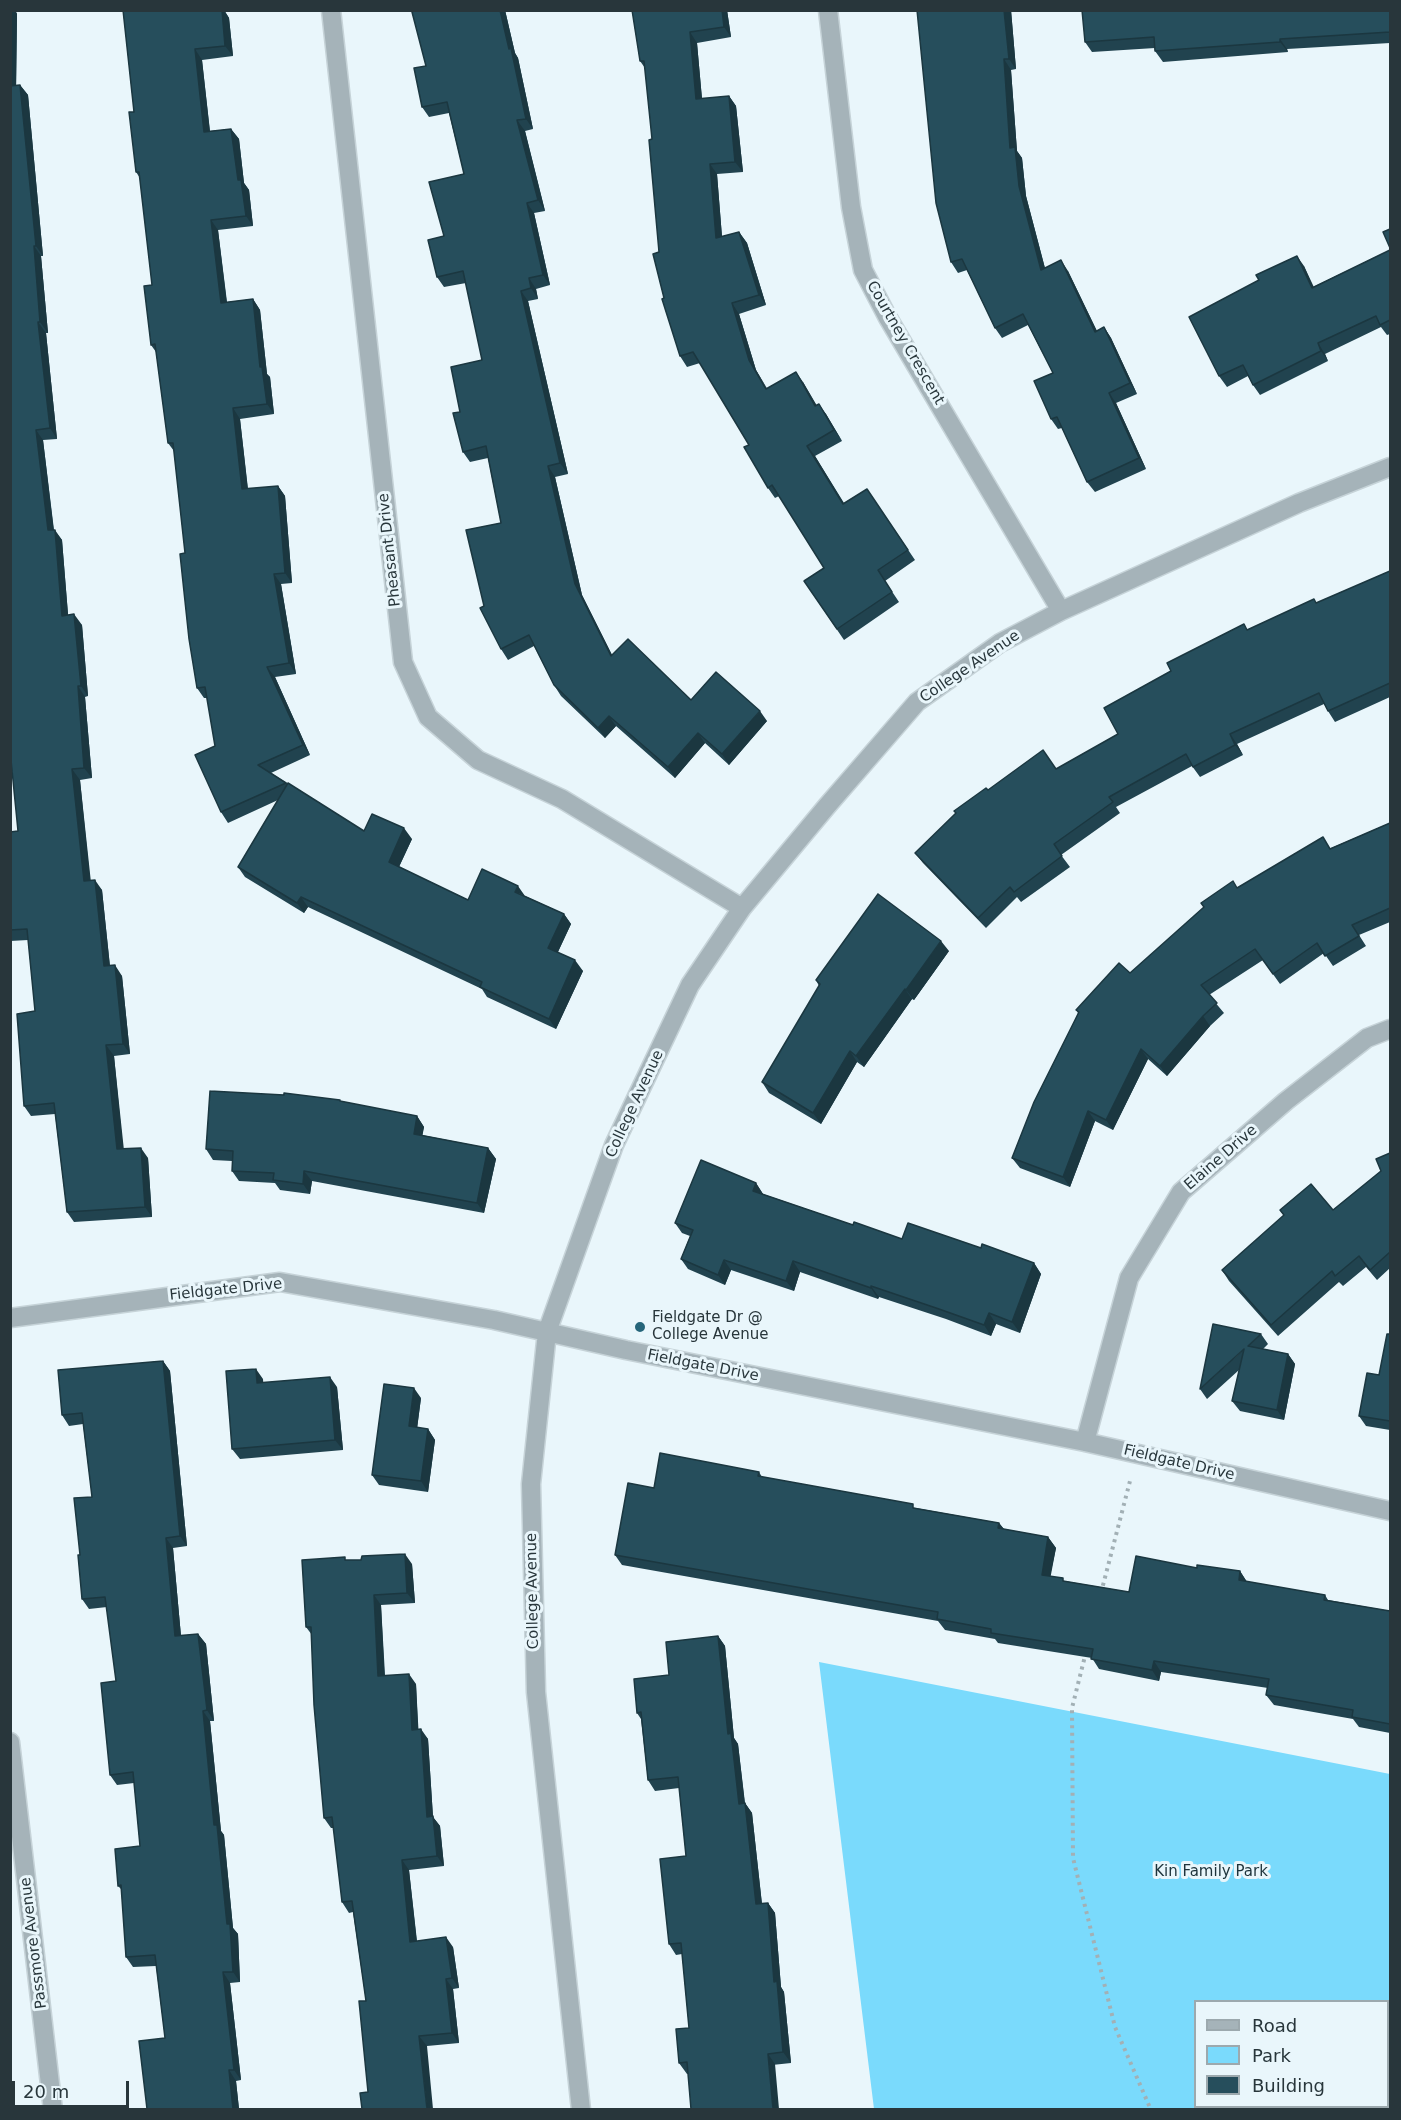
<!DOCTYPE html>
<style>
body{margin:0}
#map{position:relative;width:1401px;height:2120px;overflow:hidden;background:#e9f6fb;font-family:"DejaVu Sans",sans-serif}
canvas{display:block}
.frame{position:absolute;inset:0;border:12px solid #28363b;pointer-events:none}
.legend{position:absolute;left:1194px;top:2000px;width:195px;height:108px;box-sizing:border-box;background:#e9f6fb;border:2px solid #9ca9ae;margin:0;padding:8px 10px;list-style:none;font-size:18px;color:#28363b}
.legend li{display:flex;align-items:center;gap:12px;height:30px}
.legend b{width:30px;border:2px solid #9ca9ae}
.scale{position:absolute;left:12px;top:2081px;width:117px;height:27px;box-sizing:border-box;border:3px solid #28363b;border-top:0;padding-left:8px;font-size:18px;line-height:21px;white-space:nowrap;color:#28363b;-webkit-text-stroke:4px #e9f6fb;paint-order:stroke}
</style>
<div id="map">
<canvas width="1401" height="2120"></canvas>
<div class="frame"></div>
<ul class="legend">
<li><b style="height:8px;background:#a5b3b9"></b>Road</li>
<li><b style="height:16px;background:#7adafc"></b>Park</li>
<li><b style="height:16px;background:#264e5c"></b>Building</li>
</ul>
<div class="scale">20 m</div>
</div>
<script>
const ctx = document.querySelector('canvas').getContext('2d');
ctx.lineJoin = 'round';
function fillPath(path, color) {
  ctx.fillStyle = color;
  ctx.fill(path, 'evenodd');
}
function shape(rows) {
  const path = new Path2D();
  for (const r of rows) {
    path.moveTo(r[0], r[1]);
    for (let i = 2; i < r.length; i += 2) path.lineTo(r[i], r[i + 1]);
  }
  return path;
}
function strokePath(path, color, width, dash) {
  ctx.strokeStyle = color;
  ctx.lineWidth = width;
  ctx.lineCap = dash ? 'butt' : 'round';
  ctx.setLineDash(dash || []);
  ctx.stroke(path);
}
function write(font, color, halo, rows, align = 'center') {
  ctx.font = font + ' "DejaVu Sans",sans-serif';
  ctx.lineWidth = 6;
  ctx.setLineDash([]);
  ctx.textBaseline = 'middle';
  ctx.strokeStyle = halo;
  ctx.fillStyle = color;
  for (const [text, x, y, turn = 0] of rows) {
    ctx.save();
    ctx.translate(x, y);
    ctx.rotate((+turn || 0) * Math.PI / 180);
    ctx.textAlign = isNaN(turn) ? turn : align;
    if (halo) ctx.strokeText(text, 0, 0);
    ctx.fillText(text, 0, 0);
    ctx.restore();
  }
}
const green = shape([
 [819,1662,1390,1774,1390,2109,874,2109],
 [1196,2002,1388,2002,1388,2106,1196,2106]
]);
const path = shape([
 [1101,1593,1130,1481],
 [1086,1652,1072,1708,1073,1858,1115,2027,1151,2110]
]);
const minor = shape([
 [331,10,403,662,428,717,478,760,562,799,742,908],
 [828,10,851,207,863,270,888,318,1061,611],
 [10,1318,280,1282,494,1320,626,1350,1085,1442,1390,1511],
 [1085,1442,1129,1278,1181,1192,1286,1101,1367,1038,1390,1029],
 [10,1742,53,2110],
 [581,2110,536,1692,531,1484,547,1332,614,1145,690,985,742,908,827,806,917,702,1000,643,1061,611,1299,503,1390,467]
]);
const wall = shape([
 [10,10,15,10,17,14,16,85,20,85,28,95,43,256,41,256,48,333,46,333,57,439,43,440,54,530,62,540,68,615,82,625,88,696,85,697,92,778,80,780,90,880,102,890,110,966,122,976,130,1054,114,1056,123,1149,148,1158,152,1217,74,1222,67,1212,55,1114,31,1116,24,1106,35,1011,28,940,10,941,10,832,18,831,12,760,10,761],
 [123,10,224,10,229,18,233,56,202,60,210,131,231,129,239,139,244,183,249,190,253,226,218,230,227,302,253,299,260,310,267,374,270,377,274,414,240,419,248,489,278,486,285,496,292,583,281,584,296,674,275,677,310,755,271,773,364,831,412,839,399,867,468,900,525,896,564,914,571,924,558,952,583,971,556,1029,487,997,482,989,308,907,304,913,245,877,238,867,278,800,228,823,221,812,215,746,207,698,204,698,197,688,185,553,174,451,168,443,156,352,151,345,152,285,140,178,136,172,134,112],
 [416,10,505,10,515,53,518,58,533,129,525,131,545,211,534,213,550,285,536,289,538,299,528,301,568,474,555,477,582,595,612,655,691,700,767,721,729,765,705,743,675,778,616,726,605,738,561,696,554,685,534,646,508,660,501,649,484,606,501,523,488,458,470,462,463,452,460,412,482,360,466,283,444,287,437,277,444,236,464,174,449,113,429,117,422,107,426,66],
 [632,10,727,10,731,37,697,43,702,99,729,96,736,106,743,172,717,174,722,237,739,232,747,243,766,305,739,314,756,370,767,389,803,382,816,405,826,414,842,441,815,456,844,503,867,489,915,560,885,581,899,602,844,640,804,581,824,568,779,496,775,498,768,488,749,445,700,363,687,367,680,356,664,298,659,252,652,139,645,68,640,61],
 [917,10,1011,10,1016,69,1011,70,1017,151,1022,158,1026,196,1045,268,1068,271,1097,331,1104,327,1111,338,1137,394,1116,403,1146,469,1095,492,1087,482,1062,428,1058,429,1051,419,1053,373,1028,325,1002,338,995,328,967,270,958,273,951,262],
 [1390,10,1390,43,1287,49,1288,52,1163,62,1155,51,1155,48,1092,52,1085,42],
 [1390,250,1390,334,1387,335,1381,327,1325,354,1328,361,1260,395,1253,385,1248,376,1227,387,1219,376,1259,280,1304,266,1313,287],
 [1390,571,1390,697,1335,722,1328,711,1324,704,1237,744,1243,755,1200,777,1192,766,1116,807,1120,813,1061,855,1070,867,1021,902,1017,897,986,928,923,863,915,853,988,790,1056,769,1118,734,1248,630,1317,603],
 [1390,823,1390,922,1359,935,1366,946,1333,966,1324,953,1280,984,1263,960,1209,995,1224,1013,1210,1026,1167,1076,1148,1059,1113,1130,1095,1121,1070,1187,1020,1168,1012,1158,1078,1013,1076,1010,1130,973,1237,888],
 [949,951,914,1000,912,999,864,1067,857,1062,821,1124,769,1093,762,1082,819,986,816,980],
 [341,1102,417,1116,424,1127,422,1135,488,1148,496,1159,484,1213,312,1181,310,1194,280,1190,275,1183,239,1181,232,1171,232,1161,213,1160,206,1149],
 [1390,1153,1390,1268,1377,1280,1366,1267,1343,1286,1339,1282,1278,1336,1229,1281,1222,1270,1284,1216,1280,1210,1333,1210,1381,1171],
 [756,1183,763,1194,853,1225,902,1239,981,1248,1034,1263,1041,1274,1020,1333,996,1324,991,1336,946,1319,879,1297,878,1299,800,1272,794,1291,731,1270,725,1285,688,1269,681,1259,690,1236,682,1233,675,1223],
 [1261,1334,1268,1344,1263,1349,1288,1354,1295,1364,1284,1420,1240,1411,1232,1401,1239,1370,1207,1399,1200,1389],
 [1390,1334,1390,1430,1366,1426,1359,1416,1379,1375],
 [163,1361,170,1371,187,1546,173,1548,181,1636,198,1634,206,1644,214,1721,210,1721,221,1831,224,1835,233,1928,238,1934,240,1982,230,1983,241,2080,236,2081,239,2109,147,2109,165,2038,156,1966,133,1967,126,1957,122,1890,118,1886,140,1846,134,1783,117,1785,110,1775,116,1681,107,1607,89,1609,82,1599,80,1555,92,1497,83,1424,69,1426,62,1415],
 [263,1379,263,1383,337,1387,343,1450,240,1459,232,1449],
 [421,1398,417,1428,428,1429,435,1440,428,1492,379,1485,372,1475],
 [759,1472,762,1477,916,1508,999,1523,1004,1529,1048,1537,1056,1548,1050,1576,1065,1581,1129,1592,1197,1568,1240,1571,1247,1582,1325,1595,1328,1600,1390,1611,1390,1733,1359,1727,1353,1719,1274,1705,1266,1695,1268,1688,1161,1672,1159,1681,1099,1669,1092,1658,998,1643,995,1639,945,1630,938,1621,622,1565,615,1555,654,1488],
 [346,1560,412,1564,415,1603,381,1605,385,1675,416,1684,418,1729,428,1739,433,1817,440,1826,444,1866,409,1870,417,1941,453,1947,459,1988,453,1989,459,2043,427,2046,368,2092,366,2001,353,1912,349,1913,342,1902,334,1828,331,1828,324,1818,312,1635,306,1627],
 [718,1636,725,1646,734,1738,738,1744,745,1803,752,1813,762,1904,768,1903,775,1913,781,1987,784,1992,791,2063,687,2074,679,2063,689,2028,682,1954,676,1955,669,1944,686,1856,679,1788,655,1791,648,1780,641,1719,637,1713,669,1675]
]);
const shadedWall = shape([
 [10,10,15,10,17,14,16,96,10,88],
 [219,10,224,10,229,18,233,56,225,46],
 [500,10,505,10,515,53,518,58,533,129,526,119],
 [722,10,727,10,731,37,724,27],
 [1004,10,1011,10,1016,69,1009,59],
 [690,32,697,43,703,110,696,99],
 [1280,39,1287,49,1288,52,1280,42],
 [195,49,202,60,211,142,204,132],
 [1004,59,1011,70,1017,151,1022,158,1026,196,1048,280,1041,270,1019,186,1010,148],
 [20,85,28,95,43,256,36,246],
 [729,96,736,106,743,172,735,162],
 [517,120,525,131,545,211,538,200],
 [231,129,239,139,244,183,249,190,253,226,246,216,238,180],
 [710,164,717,174,723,249,716,238],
 [527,203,534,213,550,285,543,275],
 [211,220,218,230,228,313,221,303],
 [739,232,747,243,766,305,759,295],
 [34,246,41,256,48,333,40,322],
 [1297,256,1304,266,1319,298,1312,288],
 [1061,260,1068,271,1102,342,1095,332],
 [529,278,536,289,538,299,531,288],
 [521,291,528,301,568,474,560,463],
 [253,299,260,310,267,374,270,377,274,414,267,404,260,367],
 [732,303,739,314,756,370,774,400,749,360],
 [38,322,46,333,57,439,50,428],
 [1104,327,1111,338,1137,394,1130,383],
 [1318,343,1325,354,1328,361,1321,351],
 [796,372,803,382,823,416,815,406],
 [1109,393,1116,403,1146,469,1139,458],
 [819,404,826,414,842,441,834,430],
 [233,408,240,419,249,500,242,489],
 [36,430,43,440,55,541,48,530],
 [807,446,815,456,850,514,843,504],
 [548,466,555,477,582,595,618,667,611,656,575,584],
 [278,486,285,496,292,583,285,573],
 [55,530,62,540,69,626,62,616],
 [274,574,281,584,296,674,289,663],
 [74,614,82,625,88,696,81,686],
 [267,667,275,677,310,755,303,745],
 [78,686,85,697,92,778,84,768],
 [760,711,767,721,729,765,722,754],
 [609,716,616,726,605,738,598,728],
 [698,733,705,743,675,778,668,767],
 [1230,734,1237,744,1243,755,1235,745],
 [72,769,80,780,92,892,84,881],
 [404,828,412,839,396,873,389,862],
 [95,880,102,890,111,977,104,966],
 [518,886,525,896,515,892],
 [301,897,308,907,304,913,297,903],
 [564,914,571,924,555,958,548,948],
 [941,941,949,951,914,1000,906,990],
 [575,960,583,971,556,1029,549,1019],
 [115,965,122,976,130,1054,123,1044],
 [905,989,912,999,864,1067,856,1056],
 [1203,1016,1210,1026,1167,1076,1160,1066],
 [106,1045,114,1056,125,1160,117,1149],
 [1141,1049,1148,1059,1113,1130,1106,1120],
 [850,1051,857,1062,821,1124,813,1113],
 [1088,1111,1095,1121,1070,1187,1063,1177],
 [417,1116,424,1127,421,1144,414,1134],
 [141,1148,148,1158,152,1217,145,1207],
 [488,1148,496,1159,484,1213,477,1203],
 [304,1171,312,1181,310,1194,303,1184],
 [756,1183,763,1194,760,1201,753,1191],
 [724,1260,731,1270,725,1285,718,1275],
 [793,1261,800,1272,794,1291,786,1281],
 [1034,1263,1041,1274,1020,1333,1012,1322],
 [871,1286,879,1297,878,1299,871,1288],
 [989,1313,996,1324,991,1336,984,1325],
 [1288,1354,1295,1364,1284,1420,1277,1410],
 [163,1361,170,1371,187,1546,180,1536],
 [256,1369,263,1379,264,1394,257,1383],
 [330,1377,337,1387,343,1450,335,1440],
 [414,1388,421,1398,416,1437,409,1426],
 [428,1429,435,1440,428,1492,421,1481],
 [999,1523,1007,1533,998,1528],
 [1048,1537,1056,1548,1049,1585,1042,1575],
 [166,1538,173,1548,182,1647,175,1636],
 [405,1554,412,1564,415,1603,407,1593],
 [1240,1571,1247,1582,1239,1580],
 [374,1595,381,1605,385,1686,378,1676],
 [198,1634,206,1644,214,1721,207,1710],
 [718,1636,725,1646,734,1738,738,1744,746,1814,739,1804,728,1734],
 [1154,1661,1161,1672,1159,1681,1152,1670],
 [409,1674,416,1684,419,1740,412,1730],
 [203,1711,210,1721,221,1831,224,1835,233,1928,238,1934,240,1982,233,1972,214,1825],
 [421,1729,428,1739,433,1817,440,1826,444,1866,437,1856,427,1817],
 [745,1803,752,1813,763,1914,756,1904],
 [402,1860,409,1870,418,1953,410,1942],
 [768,1903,775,1913,781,1987,784,1992,791,2063,783,2052,774,1982],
 [446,1937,453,1947,459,1988,452,1978],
 [223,1972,230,1983,241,2080,234,2070],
 [446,1979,453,1989,459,2043,452,2033],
 [419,2036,427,2046,433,2109,427,2109],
 [768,2054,775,2064,779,2109,773,2109],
 [229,2070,236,2081,239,2109,233,2109]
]);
const building = shape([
 [123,10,222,10,225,46,195,49,204,132,231,129,238,180,241,180,246,216,211,220,221,303,253,299,260,367,262,367,267,404,233,408,242,489,278,486,285,573,274,574,289,663,267,667,303,745,258,765,286,783,221,812,195,755,215,746,205,687,197,688,189,639,180,554,185,553,173,443,168,443,155,344,151,345,144,286,152,285,139,172,136,172,129,112,134,112,123,10],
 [416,10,500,10,509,49,511,48,526,119,517,120,538,200,527,203,543,275,529,278,531,288,521,291,560,463,548,466,575,584,611,656,628,639,691,700,716,672,760,711,722,754,698,733,668,767,609,716,598,728,554,685,529,635,501,649,480,608,484,606,466,530,501,523,486,446,463,452,453,413,460,412,451,367,482,360,463,271,437,277,428,240,444,236,429,182,464,174,447,102,422,107,414,68,426,66,412,12,416,10],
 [632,10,722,10,724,27,690,32,696,99,729,96,735,162,710,164,716,238,739,232,759,295,732,303,749,360,766,389,796,372,815,406,819,404,834,430,807,446,843,504,867,489,908,550,878,570,892,592,837,629,804,581,824,568,772,485,768,488,744,447,749,445,693,352,680,356,662,299,664,298,653,254,659,252,649,140,652,139,644,61,640,61,632,10],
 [917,10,1004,10,1009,59,1004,59,1010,148,1015,147,1019,186,1041,270,1061,260,1095,332,1104,327,1130,383,1109,393,1139,458,1087,482,1057,417,1051,419,1034,381,1053,373,1023,314,995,328,962,259,951,262,936,203,917,10],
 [1082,10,1390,10,1390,32,1280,39,1280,42,1155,51,1154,37,1085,42,1082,10],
 [20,85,36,246,34,246,40,322,38,322,50,428,36,430,48,530,55,530,62,616,74,614,81,686,78,686,84,768,72,769,84,881,95,880,104,966,115,965,123,1044,106,1045,117,1149,141,1148,145,1207,67,1212,54,1103,24,1106,17,1014,35,1011,27,929,10,930,10,832,18,831,10,750,10,86,20,85],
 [1390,229,1390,248,1383,232,1390,229],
 [1390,250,1390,320,1380,325,1376,316,1318,343,1321,351,1253,385,1243,365,1219,376,1189,317,1259,280,1256,275,1297,256,1312,288,1390,250],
 [1390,571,1390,683,1328,711,1319,693,1230,734,1235,745,1193,767,1186,754,1109,797,1113,802,1054,844,1062,856,1014,892,1010,887,978,918,915,853,956,813,954,811,986,788,988,790,1043,750,1056,769,1118,734,1104,708,1171,671,1167,663,1244,624,1247,630,1314,599,1316,603,1390,571],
 [288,783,364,831,372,814,404,828,389,862,468,900,482,869,518,886,515,892,564,914,548,948,575,960,549,1019,480,987,482,982,301,897,297,903,238,867,288,783],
 [1390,823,1390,908,1352,925,1359,936,1325,956,1317,943,1273,974,1255,949,1201,985,1217,1003,1203,1016,1160,1066,1141,1049,1106,1120,1088,1111,1063,1177,1012,1158,1034,1102,1079,1012,1076,1010,1119,963,1130,973,1204,907,1201,903,1233,881,1237,888,1323,837,1330,849,1390,823],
 [878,894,941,941,906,990,905,989,856,1056,850,1051,813,1113,762,1082,820,984,816,980,878,894],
 [210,1091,284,1095,284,1093,340,1100,340,1101,417,1116,414,1134,488,1148,477,1203,304,1171,303,1184,273,1180,274,1173,232,1171,233,1151,206,1149,210,1091],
 [1390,1153,1390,1252,1370,1270,1359,1256,1335,1276,1332,1271,1271,1325,1222,1270,1284,1215,1280,1210,1311,1184,1333,1210,1381,1171,1376,1159,1390,1153],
 [701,1160,756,1183,753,1191,853,1225,854,1222,902,1239,908,1223,981,1248,982,1244,1034,1263,1012,1322,989,1313,984,1325,939,1309,871,1286,871,1288,793,1261,786,1281,724,1260,718,1275,681,1259,693,1230,675,1223,701,1160],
 [1213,1324,1261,1334,1248,1346,1288,1354,1277,1410,1232,1401,1244,1349,1200,1389,1213,1324],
 [1387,1334,1390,1334,1390,1421,1359,1416,1367,1373,1379,1375,1387,1334],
 [163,1361,180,1536,166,1538,175,1636,198,1634,207,1710,203,1711,214,1825,217,1825,227,1924,230,1924,233,1972,223,1972,234,2070,229,2070,233,2109,147,2109,139,2041,165,2038,155,1955,126,1957,121,1885,118,1886,115,1849,140,1846,133,1772,110,1775,101,1683,116,1681,105,1597,82,1599,78,1555,80,1555,74,1498,92,1497,82,1413,62,1415,58,1370,163,1361],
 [256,1369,257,1383,330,1377,335,1440,232,1449,226,1371,256,1369],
 [384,1384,414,1388,409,1426,428,1429,421,1481,372,1475,384,1384],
 [660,1453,759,1472,758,1476,913,1504,913,1508,999,1523,998,1528,1048,1537,1042,1575,1063,1578,1063,1581,1129,1592,1136,1556,1197,1568,1197,1565,1240,1571,1239,1580,1325,1595,1324,1600,1390,1611,1390,1724,1352,1717,1353,1710,1266,1695,1269,1679,1154,1661,1152,1670,1091,1659,1093,1649,991,1633,991,1629,937,1619,938,1612,615,1555,628,1483,654,1488,660,1453],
 [405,1554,407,1593,374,1595,378,1676,409,1674,412,1730,421,1729,427,1817,433,1816,437,1856,402,1860,410,1942,446,1937,452,1978,446,1979,452,2033,419,2036,427,2109,362,2109,360,2093,368,2092,359,2001,366,2001,352,1901,342,1902,332,1817,324,1818,314,1705,311,1627,306,1627,302,1560,345,1557,345,1560,361,1560,362,1556,405,1554],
 [718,1636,728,1734,731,1733,739,1804,745,1803,756,1904,768,1903,774,1982,777,1981,783,2052,768,2054,773,2109,691,2109,687,2062,679,2063,676,2029,689,2028,681,1943,669,1944,660,1859,686,1856,678,1777,648,1780,641,1712,637,1713,634,1679,669,1675,666,1642,718,1636]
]);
const markers = [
 [640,1327,6,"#25657a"]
];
const streetNames = [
 ["Courtney Crescent",905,343,60],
 ["Pheasant Drive",390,550,-96],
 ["College Avenue",970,667,-34],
 ["College Avenue",635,1104,-65],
 ["Elaine Drive",1221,1158,-41],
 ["Fieldgate Drive",226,1290,-6],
 ["Fieldgate Drive",703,1366,11],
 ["Fieldgate Drive",1179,1463,13],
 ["College Avenue",533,1591,-91],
 ["Passmore Avenue",34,1943,-97]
];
const poiNames = [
 ["Fieldgate Dr @",652,1318],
 ["College Avenue",652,1335]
];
const parkNames = [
 ["Kin Family Park",1211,1872]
];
fillPath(green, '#7adafc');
strokePath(minor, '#c6d3d8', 21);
strokePath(path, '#a2b0b5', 4, [3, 4.5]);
strokePath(minor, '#a5b3b9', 18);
fillPath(wall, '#21434f');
fillPath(shadedWall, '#1b3740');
fillPath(building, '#264e5c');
strokePath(building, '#1b3740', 1.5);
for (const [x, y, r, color] of markers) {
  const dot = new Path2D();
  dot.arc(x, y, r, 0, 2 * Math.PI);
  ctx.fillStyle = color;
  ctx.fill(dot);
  strokePath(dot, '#e9f6fb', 2);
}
write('15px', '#28363b', '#e9f6fb', streetNames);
write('15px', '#28363b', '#e9f6fb', poiNames, 'left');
write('15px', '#1d333b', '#e9f6fb', parkNames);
</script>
